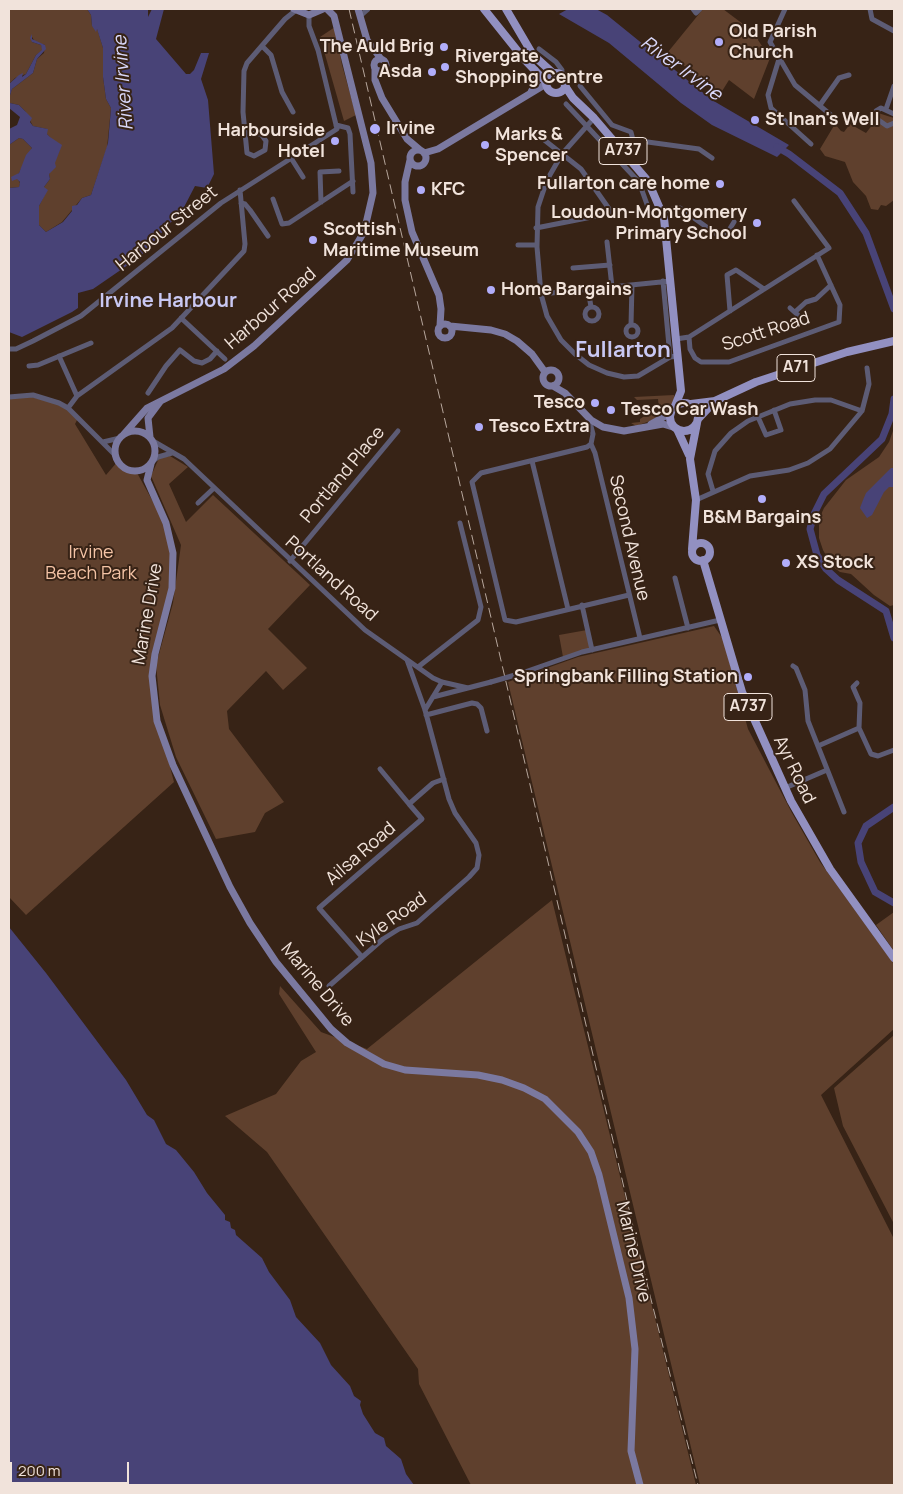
<!DOCTYPE html>
<style>
body{margin:0}
#map{position:relative;width:903px;height:1494px;overflow:hidden;background:#372316;font-family:Manrope,sans-serif}
canvas{display:block}
.frame{position:absolute;inset:0;border:10px solid #f1e3db;pointer-events:none}
.scale{position:absolute;left:10px;top:1462px;width:119px;height:22px;box-sizing:border-box;border:2px solid #f1e3db;border-top:0;padding-left:6px;font-size:15px;line-height:18px;white-space:nowrap;color:#f1e3db;-webkit-text-stroke:4px #372316;paint-order:stroke}
</style>
<div id="map">
<canvas width="903" height="1494"></canvas>
<div class="frame"></div>
<div class="scale">200 m</div>
</div>
<script>
const ctx = document.querySelector('canvas').getContext('2d');
ctx.lineJoin = 'round';
function fillPath(path, color) {
  ctx.fillStyle = color;
  ctx.fill(path, 'evenodd');
}
function shape(rows) {
  const path = new Path2D();
  for (const r of rows) {
    if (r.length === 3) {
      path.moveTo(r[0] + r[2], r[1]);
      path.arc(r[0], r[1], r[2], 0, 2 * Math.PI);
      continue;
    }
    path.moveTo(r[0], r[1]);
    for (let i = 2; i < r.length; i += 2) path.lineTo(r[i], r[i + 1]);
  }
  return path;
}
function strokePath(path, color, width, dash) {
  ctx.strokeStyle = color;
  ctx.lineWidth = width;
  ctx.lineCap = dash ? 'butt' : 'round';
  ctx.setLineDash(dash || []);
  ctx.stroke(path);
}
function write(font, color, halo, rows, align = 'center') {
  ctx.font = font + ' Manrope,sans-serif';
  ctx.lineWidth = 4;
  ctx.setLineDash([]);
  ctx.textBaseline = 'middle';
  ctx.strokeStyle = halo;
  ctx.fillStyle = color;
  for (const [text, x, y, turn = 0] of rows) {
    ctx.save();
    ctx.translate(x, y);
    ctx.rotate((+turn || 0) * Math.PI / 180);
    ctx.textAlign = isNaN(turn) ? turn : align;
    if (halo) ctx.strokeText(text, 0, 0);
    ctx.fillText(text, 0, 0);
    ctx.restore();
  }
}
const green = shape([
 [9,9,87,9,91,15,92,26,97,28,103,48,103,77,106,99,111,108,107,148,91,195,82,198,62,222,46,232,39,225,39,206,45,194,44,187,50,179,49,174,60,149,47,134,47,129,33,126,25,111,19,105,10,103,9,98,12,89,33,73,37,59,44,53,45,45,35,42,31,35,32,42,41,45,43,50,36,55,26,74,15,78,9,84],
 [703,9,723,9,759,36,758,40,770,58,754,99,729,80,719,96,668,52],
 [335,27,342,65,356,115,344,121,320,37],
 [875,112,894,118,894,200,886,206,881,205,878,210,871,209,866,196,853,182,845,162,825,156,820,149,835,124,841,131,844,132,850,124,866,133,873,124,868,119],
 [19,138,23,139,32,148,19,173,16,176,20,183,19,187,9,188,9,145],
 [25,395,64,406,78,418,75,424,106,475,118,461,124,467,136,471,162,518,174,566,151,670,155,710,174,782,26,915,9,897,9,397],
 [674,395,675,401,667,412,650,421,636,426,631,423,640,422,640,419,646,415,658,413,659,409,658,399,637,400,634,397],
 [894,428,894,605,890,606,874,595,851,574,840,572,832,566,823,550,819,538,819,519,824,508,846,480,879,457,889,442],
 [170,456,188,467,169,484,186,522,213,495,310,585,268,629,307,668,283,690,266,671,227,711,229,729,284,802,265,813,255,832,216,839,176,757,160,705,156,665,173,603,181,545,151,476,159,458],
 [714,626,723,639,748,729,792,813,820,862,894,964,894,1029,821,1095,894,1239,894,1485,700,1485,508,682,578,657],
 [587,630,591,649,563,657,559,635],
 [552,900,696,1485,471,1485,419,1384,418,1369,267,1152,225,1116,276,1094,301,1061,316,1052,279,994,280,986,321,1032,367,1049],
 [894,912,894,951,876,925],
 [894,1035,894,1224,843,1126,834,1088]
]);
const water = shape([
 [87,9,148,9,148,17,152,9,164,9,156,39,186,74,190,74,194,70,201,53,209,53,201,79,208,100,214,174,207,188,195,186,183,209,141,256,93,289,78,293,78,308,72,312,22,337,9,332,9,188,19,187,20,182,17,179,12,181,11,177,19,173,26,155,32,148,23,139,19,138,9,145,9,129,17,125,20,117,9,108,9,84,19,75,23,73,22,77,26,74,36,55,42,50,41,45,32,42,30,38,32,34,32,39,45,45,46,49,37,59,33,73,12,89,9,99,10,103,19,105,32,118,30,122,33,126,48,129,47,134,50,137,62,145,55,163,56,167,49,174,50,179,44,187,48,190,39,206,39,225,46,232,63,222,72,211,72,206,77,205,82,198,91,195,108,143,111,108,106,99,103,77,103,48,97,29,96,32,92,26,91,15],
 [568,9,596,9,607,15,712,100,789,145,777,157,712,125,681,103,609,43,559,14],
 [891,468,894,468,894,487,889,487,884,492,872,515,867,518,860,508,863,500,866,493],
 [9,927,46,973,126,1080,147,1115,154,1120,166,1144,176,1150,194,1172,207,1193,225,1215,225,1220,230,1222,231,1228,235,1230,236,1235,262,1258,269,1272,290,1300,296,1317,320,1343,331,1365,350,1386,354,1396,361,1401,360,1405,363,1414,375,1433,384,1438,386,1446,401,1459,406,1474,414,1485,9,1485]
]);
const river = shape([
 [777,147,789,154,840,193,866,233,894,309],
 [894,399,892,414,882,439,824,494,814,514,810,529,817,555,826,569,838,580,886,611,894,638],
 [894,807,866,826,858,843,861,862,875,892,894,903]
]);
const street = shape([
 [693,9,696,13,700,9],
 [785,9,770,42,795,85,832,116],
 [870,9,872,19,894,31],
 [360,16,368,9],
 [262,46,271,55,282,92,293,112],
 [539,49,556,62,562,70,561,75],
 [779,59,768,95,771,108,811,144],
 [580,86,612,125,631,132,633,140,622,150],
 [566,104,639,182,649,210],
 [820,105,839,78,849,75],
 [886,109,894,86],
 [894,114,881,108,876,111,876,115,877,119,887,126,894,123],
 [594,118,562,154,547,180,538,207,537,247,541,294,547,316,561,340,575,354,589,365,607,373,624,377,638,376,670,357,677,356],
 [336,125,348,128,350,134,353,192],
 [245,133,261,134,266,141,265,150,254,156,247,153,243,112,244,71,247,63,285,19,295,11],
 [633,140,699,149,712,158],
 [291,158,303,177],
 [273,199,282,224,289,223,353,181],
 [321,202,320,172,339,171],
 [241,203,245,204,250,210,268,236],
 [662,211,680,208,719,236,726,235,734,222],
 [536,228,612,213,581,169,538,135],
 [607,242,612,287],
 [518,245,537,245],
 [573,268,610,265],
 [663,281,670,357],
 [588,289,591,307],
 [541,294,671,281],
 [592,314,7],
 [790,308,799,316],
 [730,311,727,275,736,270,764,289],
 [795,312,806,302,816,299,831,285],
 [181,318,225,359],
 [632,331,6],
 [631,325,632,285],
 [689,337,690,349,695,358,701,362,729,362,839,322,840,305,817,255],
 [676,339,689,337,829,248,794,201],
 [9,349,16,349,33,341,81,316,221,203,337,129,318,50,309,26,309,15],
 [59,356,77,396],
 [29,366,38,365,91,343],
 [148,393,166,366,180,350,194,361,202,363,210,359,217,351],
 [9,397,33,395,59,403,68,408,116,456],
 [68,408,77,396,172,328,244,251,245,244,240,190],
 [758,417,766,435,781,430,774,410],
 [589,419,593,434,591,444,587,447,481,473,472,482,505,620,516,622,629,595],
 [153,441,184,459,365,630,433,678,442,682,468,688],
 [103,442,120,438],
 [591,444,595,453,640,638],
 [153,461,158,457,172,453],
 [532,461,568,609],
 [713,491,708,474,715,451,731,433,748,421,790,404,815,400,831,400,862,411],
 [696,500,750,476,789,470,808,463,830,449,862,411,869,384,867,368],
 [198,503,214,488],
 [290,561,398,431],
 [675,578,688,628],
 [582,605,592,650],
 [793,666,796,668,805,690,808,721,844,812],
 [418,667,478,620,481,607,460,523],
 [522,673,582,652,720,620],
 [857,683,853,687,860,703,859,728,871,754,878,756,894,750],
 [433,697,491,682],
 [425,710,442,682],
 [426,715,472,703,477,704,481,708,487,731],
 [818,746,859,728],
 [380,769,409,804],
 [785,788,827,770],
 [362,957,319,908,422,819,409,804,433,783,444,779],
 [329,986,383,939,399,929,417,923,469,877,477,868,479,855,476,843,455,813,449,799,425,710,407,660]
]);
const secondary = shape([
 [294,9,309,15,323,9],
 [358,9,367,40,381,59],
 [380,65,6],
 [375,69,375,80,382,98,407,139,420,150],
 [531,92,536,82,535,70],
 [418,158,8],
 [424,153,438,149,546,84],
 [410,160,405,182,405,200,412,232,439,295,441,309,440,326],
 [445,331,7],
 [450,326,491,330,505,334,517,341,532,354,545,372],
 [551,378,8],
 [553,386,565,393,591,420,603,427,624,431,663,424,676,428],
 [651,424,671,413],
 [135,451,20],
 [124,434,147,408,224,369,254,346,347,260,364,232,373,193,371,163,334,16,327,9],
 [150,437,148,418,160,402],
 [151,464,147,480,166,523,173,553,172,588,155,654,152,676,157,721,173,765,230,887,250,923,276,962,331,1029,347,1043,384,1064,405,1070,478,1075,502,1080,524,1088,545,1099,578,1132,591,1152,599,1175,629,1298,635,1349,631,1451,640,1485]
]);
const primary = shape([
 [484,9,524,59,546,82],
 [506,9,533,55,554,74],
 [556,83,10],
 [565,86,573,98,594,118,648,181,664,218,681,391,675,406],
 [684,417,14],
 [691,404,715,401,756,382,847,352,894,341],
 [698,419,715,401],
 [677,429,689,455],
 [701,552,9],
 [692,549,696,500,690,459,697,423],
 [703,560,742,692,791,801,830,869,894,958]
]);
const rail = shape([
 [349,9,639,1252,698,1485]
]);
const streetBridge = shape([
 [491,682,522,673]
]);
const markers = [
 [719,42,5,"#b1adfa"],
 [444,47,5,"#b1adfa"],
 [445,67,5,"#b1adfa"],
 [432,72,5,"#b1adfa"],
 [755,120,5,"#b1adfa"],
 [375,129,6,"#b1adfa"],
 [335,141,5,"#b1adfa"],
 [485,145,5,"#b1adfa"],
 [720,184,5,"#b1adfa"],
 [421,190,5,"#b1adfa"],
 [757,223,5,"#b1adfa"],
 [313,240,5,"#b1adfa"],
 [491,290,5,"#b1adfa"],
 [595,403,5,"#b1adfa"],
 [611,410,5,"#b1adfa"],
 [479,427,5,"#b1adfa"],
 [762,499,5,"#b1adfa"],
 [786,563,5,"#b1adfa"],
 [748,677,5,"#b1adfa"]
];
const shields = [
 [623,151,48],
 [796,368,38],
 [748,707,48]
];
const shieldNames = [
 ["A737",623,151],
 ["A71",796,368],
 ["A737",748,707]
];
const poiNames = [
 ["Old Parish",729,32],
 ["Church",729,53],
 ["The Auld Brig",434,47,"right"],
 ["Rivergate",455,57],
 ["Shopping Centre",455,78],
 ["Asda",422,72,"right"],
 ["St Inan's Well",765,120],
 ["Irvine",386,129],
 ["Harbourside",325,131,"right"],
 ["Hotel",325,152,"right"],
 ["Marks &",495,135],
 ["Spencer",495,156],
 ["Fullarton care home",710,184,"right"],
 ["KFC",431,190],
 ["Loudoun-Montgomery",747,213,"right"],
 ["Primary School",747,234,"right"],
 ["Scottish",323,230],
 ["Maritime Museum",323,251],
 ["Home Bargains",501,290],
 ["Tesco",585,403,"right"],
 ["Tesco Car Wash",621,410],
 ["Tesco Extra",489,427],
 ["B&M Bargains",762,518,"center"],
 ["XS Stock",796,563],
 ["Springbank Filling Station",738,677,"right"]
];
const streetNames = [
 ["Harbour Street",167,229,-39],
 ["Harbour Road",271,309,-41],
 ["Scott Road",766,332,-18],
 ["Portland Place",343,475,-50],
 ["Second Avenue",629,538,77],
 ["Portland Road",331,579,42],
 ["Marine Drive",148,614,-80],
 ["Ayr Road",794,770,64],
 ["Ailsa Road",361,854,-41],
 ["Kyle Road",392,920,-35],
 ["Marine Drive",317,985,50],
 ["Marine Drive",633,1252,77]
];
const parkNames = [
 ["Irvine",91,553],
 ["Beach Park",91,574]
];
const waterNames = [
 ["River Irvine",681,69,36],
 ["River Irvine",124,83,-94]
];
const quarterNames = [
 ["Irvine Harbour",168,301]
];
const districtNames = [
 ["Fullarton",623,351]
];
fillPath(green, '#5f402d');
fillPath(water, '#484377');
strokePath(river, '#484377', 7);
strokePath(street, '#5d5c75', 5);
strokePath(secondary, '#7b79a0', 7);
strokePath(primary, '#9290c1', 8);
strokePath(rail, '#b7a79d', 1, [10, 5]);
strokePath(streetBridge, '#5d5c75', 5);
for (const [x, y, r, color] of markers) {
  const dot = new Path2D();
  dot.arc(x, y, r, 0, 2 * Math.PI);
  ctx.fillStyle = color;
  ctx.fill(dot);
  strokePath(dot, '#372316', 2);
}
for (const [x, y, w] of shields) {
  const box = new Path2D();
  box.roundRect(x - w / 2, y - 13.5, w, 27, 4);
  ctx.fillStyle = '#372316';
  ctx.fill(box);
  strokePath(box, '#f1e3db', 1);
}
write('bold 16px', '#f1e3db', null, shieldNames);
write('bold 18px', '#f1e3db', '#372316', poiNames, 'left');
write('18px', '#f1e3db', '#372316', streetNames);
write('18px', '#f4c3a5', '#372316', parkNames);
write('italic 19px', '#d9d8fa', '#372316', waterNames);
write('bold 20px', '#c9c8f3', '#372316', quarterNames);
write('bold 22px', '#c9c8f3', '#372316', districtNames);
</script>
